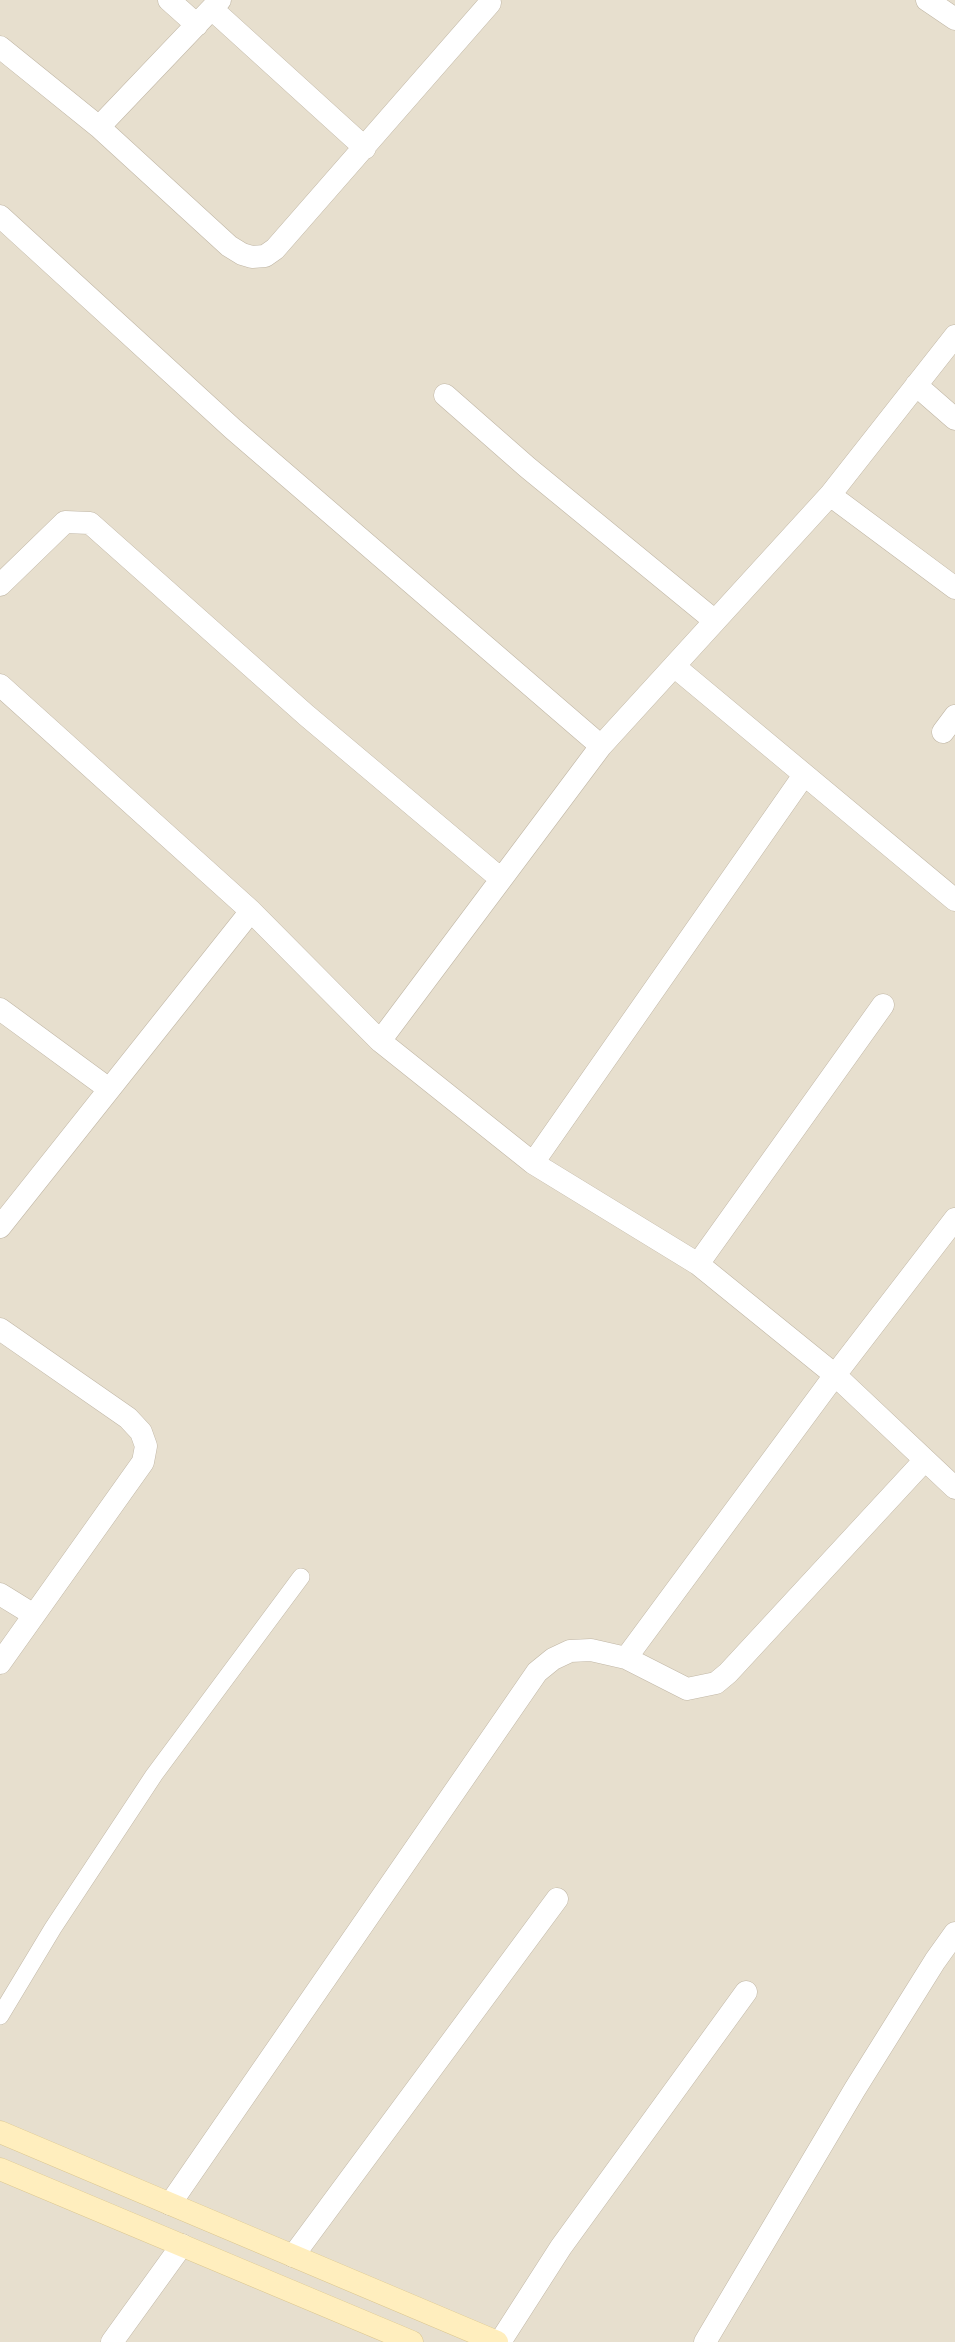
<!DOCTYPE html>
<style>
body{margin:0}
canvas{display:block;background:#f3ede1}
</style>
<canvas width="955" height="2342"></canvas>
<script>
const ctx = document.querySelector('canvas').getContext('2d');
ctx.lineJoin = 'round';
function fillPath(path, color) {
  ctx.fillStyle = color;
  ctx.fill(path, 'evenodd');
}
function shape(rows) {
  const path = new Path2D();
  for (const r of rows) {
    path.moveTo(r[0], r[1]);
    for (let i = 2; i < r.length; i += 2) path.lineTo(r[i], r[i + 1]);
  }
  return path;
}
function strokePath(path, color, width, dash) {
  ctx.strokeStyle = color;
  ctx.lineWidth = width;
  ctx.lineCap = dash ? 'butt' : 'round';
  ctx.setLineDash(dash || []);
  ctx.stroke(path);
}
const residential = shape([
 [0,0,955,0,955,2342,0,2342]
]);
const lane = shape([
 [0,2016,53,1928,154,1775,301,1577]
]);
const street = shape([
 [169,0,197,25],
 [927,0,955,19],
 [212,9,365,148],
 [0,47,99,127,229,246,242,254,252,257,265,256,275,249,490,3],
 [99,127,220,0],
 [0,216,233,429,601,746],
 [916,385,955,419],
 [445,395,527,467,715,621],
 [830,495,955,588],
 [0,585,65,522,90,523,306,715,501,879],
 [674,666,830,495,955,336],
 [0,685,251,911],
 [943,732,955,716],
 [955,900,674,666,601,746,380,1041,533,1163,698,1264,835,1375,955,1488],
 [0,1009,109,1089],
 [533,1163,804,775],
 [0,1227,251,911,380,1041],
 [698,1264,883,1005],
 [0,1329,128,1418,141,1432,146,1446,143,1462,0,1663],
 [0,1594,34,1615],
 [626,1658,687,1689,716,1683,728,1673,924,1461],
 [170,2204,537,1672,553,1659,570,1651,591,1650,626,1658,835,1375,955,1219],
 [293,2256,557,1899],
 [112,2342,182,2245],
 [500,2342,561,2247,746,1992],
 [705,2342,855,2089,935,1961,955,1933]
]);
const secondary = shape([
 [0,2132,497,2342],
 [0,2169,412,2342]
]);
fillPath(residential, '#e7dfce');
strokePath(lane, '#c1b7a6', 18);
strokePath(street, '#c1b7a6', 23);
strokePath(secondary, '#dac58d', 23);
strokePath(lane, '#fff', 17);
strokePath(street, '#fff', 22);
strokePath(secondary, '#ffeebe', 22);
</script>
